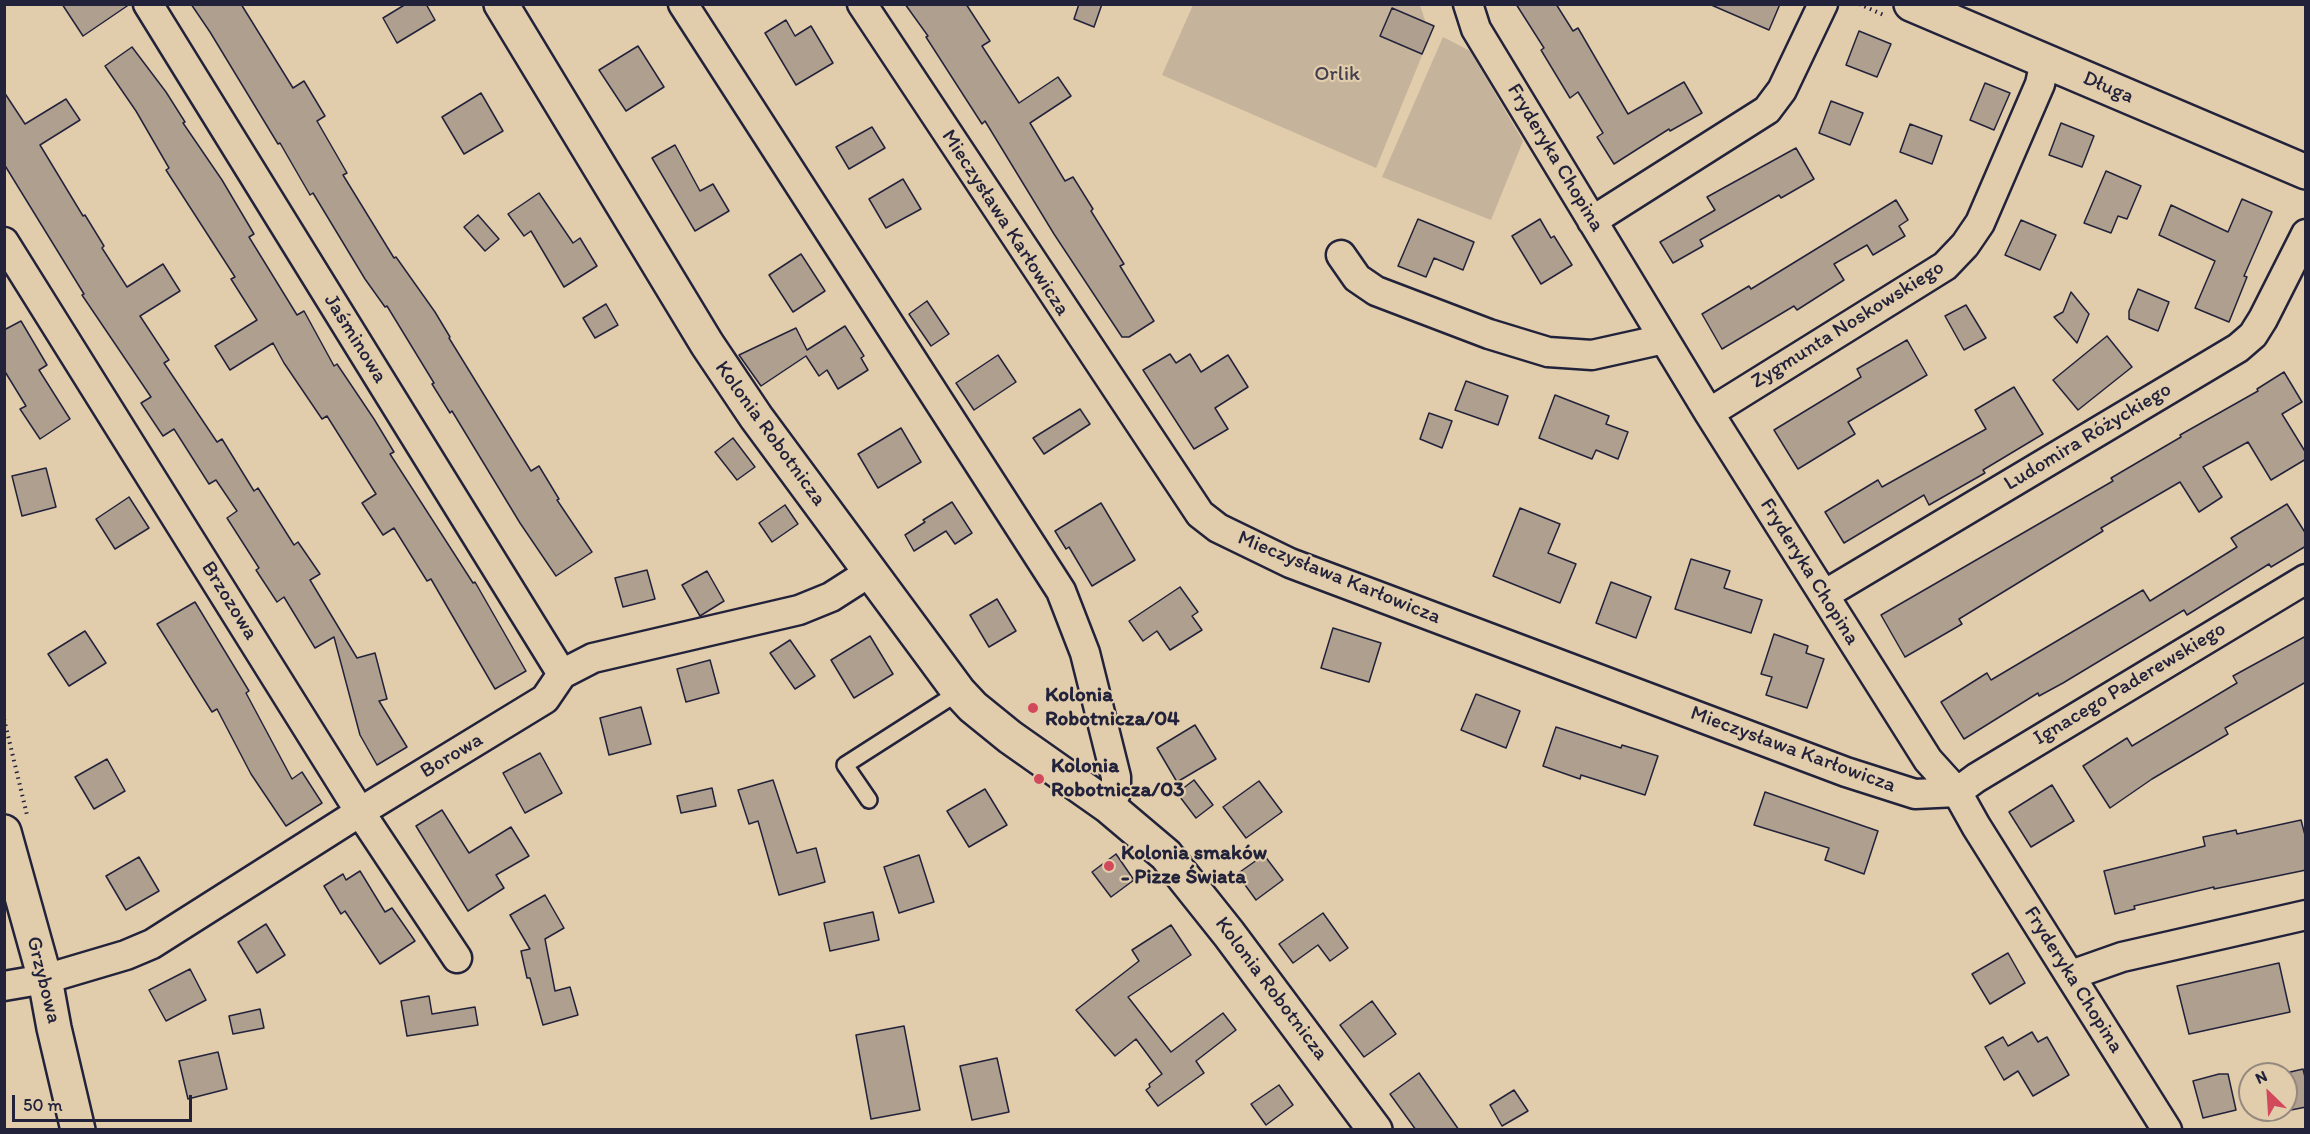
<!DOCTYPE html>
<meta charset="utf-8">
<style>
body{margin:0}
#map{position:relative;width:2310px;height:1134px;overflow:hidden;background:#e1ccab;font-family:Itim,sans-serif}
canvas{display:block}
.frame{position:absolute;inset:0;border:6px solid #22223b;pointer-events:none}
.north{position:absolute;left:2238px;top:1062px;width:60px;height:60px;box-sizing:border-box;background:#e1ccab;border:2px solid #95887e;border-radius:50%;rotate:335deg;font-size:16px;font-weight:700;line-height:24px;text-align:center;color:#22223b}
.north::after{content:'';display:block;margin:auto;width:21px;height:27px;background:#d1495b;clip-path:polygon(50% 0,100% 100%,50% 72%,0 100%)}
.scale{position:absolute;left:12px;top:1095px;width:180px;height:27px;box-sizing:border-box;border:3px solid #22223b;border-top:0;padding-left:8px;font-size:18px;line-height:21px;white-space:nowrap;color:#22223b;-webkit-text-stroke:4px #e1ccab;paint-order:stroke}
</style>
<div id="map">
<canvas width="2310" height="1134"></canvas>
<div class="frame"></div>
<div class="north">N</div>
<div class="scale">50 m</div>
</div>
<script>
const ctx = document.querySelector('canvas').getContext('2d');
ctx.lineJoin = 'round';
function fillPath(path, color) {
  ctx.fillStyle = color;
  ctx.fill(path, 'evenodd');
}
function shape(rows) {
  const path = new Path2D();
  for (const r of rows) {
    path.moveTo(r[0], r[1]);
    for (let i = 2; i < r.length; i += 2) path.lineTo(r[i], r[i + 1]);
  }
  return path;
}
function strokePath(path, color, width, dash) {
  ctx.strokeStyle = color;
  ctx.lineWidth = width;
  ctx.lineCap = dash ? 'butt' : 'round';
  ctx.setLineDash(dash || []);
  ctx.stroke(path);
}
function write(font, color, halo, rows, align = 'center') {
  ctx.font = font + ' Itim,sans-serif';
  ctx.lineWidth = 4.5;
  ctx.setLineDash([]);
  ctx.textBaseline = 'middle';
  ctx.strokeStyle = halo;
  ctx.fillStyle = color;
  for (const [text, x, y, turn = 0] of rows) {
    ctx.save();
    ctx.translate(x, y);
    ctx.rotate((+turn || 0) * Math.PI / 180);
    ctx.textAlign = isNaN(turn) ? turn : align;
    if (halo) ctx.strokeText(text, 0, 0);
    ctx.fillText(text, 0, 0);
    ctx.restore();
  }
}
const green = shape([
 [1193,5,1420,5,1430,36,1376,168,1162,75],
 [1443,37,1470,51,1523,141,1491,220,1382,177]
]);
const building = shape([
 [62,4,130,4,83,36,62,4],
 [191,4,241,4,293,88,304,81,325,116,317,121,347,173,343,175,394,258,396,257,435,312,450,337,449,338,531,471,539,466,559,499,557,500,592,552,556,576,520,523,452,411,450,413,432,384,434,383,387,306,385,307,365,279,313,193,310,195,280,143,278,144,210,32,191,4],
 [406,4,426,4,435,20,397,43,383,18,406,4],
 [905,4,966,4,990,41,982,46,1019,103,1058,77,1071,96,1030,123,1065,181,1073,177,1093,209,1091,211,1124,264,1120,266,1154,321,1129,337,1122,337,1054,234,985,121,982,124,926,37,928,36,905,4],
 [1079,4,1102,4,1094,27,1074,19,1079,4],
 [1516,4,1556,4,1573,31,1578,28,1628,114,1684,82,1702,113,1670,131,1669,129,1614,164,1597,137,1603,133,1578,92,1570,98,1541,50,1544,48,1516,4],
 [1709,4,1780,4,1769,30,1709,4],
 [1392,8,1434,26,1422,54,1380,36,1392,8],
 [786,20,795,36,811,26,833,63,796,85,765,33,786,20],
 [1859,31,1891,44,1877,77,1846,65,1859,31],
 [638,46,664,87,626,111,599,70,638,46],
 [132,47,166,92,185,122,183,123,222,180,254,234,249,237,297,315,304,311,334,366,337,364,374,419,394,452,390,454,473,583,475,582,526,671,495,689,431,579,427,581,394,528,383,535,362,503,376,494,327,416,322,419,284,363,273,343,230,370,215,346,257,320,231,279,235,277,166,170,169,168,136,111,105,66,132,47],
 [1985,83,2010,93,1994,130,1970,120,1985,83],
 [4,92,25,124,66,99,80,120,40,145,83,216,85,215,104,246,102,248,127,287,163,264,180,291,140,316,169,360,164,363,217,442,222,439,254,491,258,488,294,545,298,542,320,574,310,580,357,658,375,653,387,699,379,701,407,747,377,765,360,735,334,637,315,648,284,597,277,602,256,570,259,568,227,518,237,511,216,480,209,484,174,429,163,436,141,403,151,397,82,295,84,294,4,164,4,92],
 [481,93,503,131,464,154,442,117,481,93],
 [1831,101,1863,113,1850,145,1819,133,1831,101],
 [2061,123,2094,136,2082,167,2049,155,2061,123],
 [1910,124,1942,136,1932,164,1900,152,1910,124],
 [872,127,885,148,849,169,836,147,872,127],
 [675,145,700,191,713,184,729,211,695,231,652,158,675,145],
 [1796,148,1814,179,1781,198,1779,195,1700,240,1703,246,1673,263,1660,242,1715,210,1707,197,1796,148],
 [2106,171,2141,186,2127,219,2118,216,2111,233,2084,223,2106,171],
 [903,179,921,209,886,228,869,199,903,179],
 [539,193,573,243,580,238,597,266,564,287,531,231,524,236,508,214,539,193],
 [2242,199,2272,212,2244,276,2247,277,2229,322,2195,308,2215,261,2159,235,2171,205,2228,232,2242,199],
 [1896,200,1908,220,1899,226,1905,236,1873,255,1867,245,1834,264,1844,280,1797,310,1794,306,1722,349,1702,314,1749,286,1751,289,1896,200],
 [478,215,499,239,485,251,464,227,478,215],
 [1418,219,1474,242,1463,270,1434,258,1426,277,1398,266,1418,219],
 [1540,219,1551,238,1554,236,1572,265,1541,284,1512,236,1540,219],
 [2021,220,2056,235,2040,270,2005,255,2021,220],
 [801,254,825,291,793,312,769,275,801,254],
 [2138,289,2169,302,2158,331,2129,319,2129,311,2138,289],
 [2071,292,2089,314,2077,343,2054,317,2063,312,2071,292],
 [927,301,949,334,931,346,909,314,927,301],
 [606,304,618,325,595,338,583,318,606,304],
 [1966,305,1986,338,1964,350,1945,316,1966,305],
 [21,321,47,365,39,370,70,419,40,439,20,409,26,406,4,370,4,330,21,321],
 [845,326,864,356,861,358,868,370,838,389,827,370,819,376,806,356,761,386,739,355,796,328,807,350,845,326],
 [2107,336,2132,367,2078,410,2053,380,2107,336],
 [1907,340,1927,375,1848,422,1855,434,1798,469,1774,430,1861,377,1857,369,1907,340],
 [1170,354,1176,363,1190,354,1201,372,1228,355,1248,387,1215,408,1228,429,1194,449,1143,370,1170,354],
 [998,355,1016,382,974,410,956,383,998,355],
 [2284,372,2302,402,2282,414,2306,453,2306,459,2271,480,2248,442,2203,467,2222,497,2199,512,2180,482,2101,528,2103,531,1959,619,1962,624,1905,657,1881,615,2113,481,2111,478,2181,437,2180,435,2258,391,2257,389,2284,372],
 [1466,381,1508,396,1498,425,1455,410,1466,381],
 [2014,387,2043,434,1983,470,1985,473,1929,505,1924,495,1844,543,1825,512,1878,480,1882,487,1986,429,1975,410,2014,387],
 [1555,395,1609,416,1606,424,1628,432,1618,459,1596,450,1592,459,1539,438,1555,395],
 [1080,409,1090,424,1044,454,1033,438,1080,409],
 [1429,413,1452,421,1442,448,1420,439,1429,413],
 [901,428,921,462,878,488,858,454,901,428],
 [733,438,755,467,737,480,715,452,733,438],
 [46,468,56,507,22,516,12,476,46,468],
 [129,497,149,528,115,549,96,519,129,497],
 [952,502,972,533,955,544,946,531,914,551,905,535,925,522,923,520,952,502],
 [1101,503,1135,560,1092,586,1069,547,1066,549,1055,531,1101,503],
 [2287,504,2306,534,2306,546,2271,567,2269,564,2187,615,2184,610,2063,683,2039,696,2038,693,1964,739,1941,702,1987,673,1991,680,2143,590,2150,601,2237,547,2231,538,2287,504],
 [785,505,798,524,772,542,759,523,785,505],
 [1520,508,1560,524,1548,553,1576,564,1560,603,1493,576,1520,508],
 [1691,559,1730,571,1724,588,1762,600,1751,633,1675,609,1691,559],
 [647,570,655,599,623,607,615,578,647,570],
 [707,571,724,601,700,616,682,585,707,571],
 [1611,582,1651,597,1636,638,1596,623,1611,582],
 [1180,587,1198,612,1192,616,1202,630,1170,650,1157,631,1143,641,1129,621,1180,587],
 [997,599,1016,631,989,647,970,615,997,599],
 [195,602,249,691,246,693,292,779,302,772,322,803,286,826,251,774,217,709,212,712,157,624,195,602],
 [1333,628,1381,643,1369,682,1321,668,1333,628],
 [85,631,106,663,69,686,48,654,85,631],
 [1774,634,1808,646,1806,653,1824,659,1807,708,1766,695,1772,677,1761,674,1774,634],
 [870,636,893,674,854,698,831,660,870,636],
 [2306,636,2306,682,2225,728,2228,734,2152,779,2110,808,2083,766,2127,738,2132,746,2237,683,2233,676,2306,636],
 [790,640,815,676,795,689,770,653,790,640],
 [710,660,719,693,686,702,677,669,710,660],
 [1476,694,1520,711,1506,748,1461,730,1476,694],
 [641,707,651,744,609,755,600,718,641,707],
 [1195,725,1216,759,1177,782,1157,748,1195,725],
 [1556,727,1621,748,1622,745,1658,756,1645,795,1581,775,1580,779,1543,766,1556,727],
 [540,753,562,793,525,813,503,773,540,753],
 [107,759,125,791,94,809,75,777,107,759],
 [773,780,797,853,816,848,825,882,779,895,758,821,749,824,738,790,773,780],
 [1194,780,1213,805,1196,818,1177,793,1194,780],
 [1259,781,1282,812,1246,838,1223,807,1259,781],
 [2052,785,2074,821,2031,847,2009,812,2052,785],
 [712,788,716,806,681,813,677,796,712,788],
 [985,789,1007,825,969,847,947,811,985,789],
 [1765,792,1878,831,1864,874,1825,860,1829,848,1754,825,1765,792],
 [442,810,469,853,511,827,529,856,496,875,504,888,468,911,416,826,442,810],
 [2301,820,2306,839,2306,870,2214,889,2214,887,2134,906,2135,909,2115,914,2104,871,2205,846,2203,837,2236,830,2237,834,2301,820],
 [1116,854,1134,880,1111,897,1092,872,1116,854],
 [919,855,934,902,899,913,884,867,919,855],
 [1264,855,1283,880,1256,900,1237,874,1264,855],
 [139,857,159,891,126,910,106,876,139,857],
 [360,871,385,912,392,908,415,941,380,964,345,911,341,914,324,886,343,874,346,880,360,871],
 [545,895,564,928,545,939,555,991,570,987,578,1015,543,1025,530,978,527,978,521,951,530,949,510,915,545,895],
 [873,912,879,940,830,951,824,923,873,912],
 [1323,913,1348,948,1330,961,1318,945,1293,963,1279,944,1323,913],
 [266,924,285,955,257,973,238,942,266,924],
 [1171,925,1191,955,1128,997,1171,1052,1223,1013,1236,1030,1196,1061,1204,1073,1158,1106,1146,1090,1150,1087,1149,1084,1162,1074,1136,1039,1115,1056,1076,1010,1139,961,1132,950,1171,925],
 [2008,953,2025,983,1990,1004,1972,974,2008,953],
 [2279,963,2290,1012,2189,1034,2177,986,2279,963],
 [190,969,206,1000,166,1021,149,990,190,969],
 [429,996,432,1014,475,1007,478,1025,407,1036,401,1001,429,996],
 [1372,1001,1396,1034,1364,1057,1340,1025,1372,1001],
 [260,1009,264,1028,233,1034,229,1016,260,1009],
 [904,1026,920,1110,871,1119,856,1035,904,1026],
 [2032,1032,2038,1042,2047,1037,2069,1075,2033,1096,2018,1071,2004,1080,1985,1047,2003,1037,2008,1046,2032,1032],
 [218,1052,227,1089,188,1099,179,1061,218,1052],
 [997,1058,1009,1112,972,1120,960,1066,997,1058],
 [2303,1069,2306,1081,2306,1107,2286,1111,2286,1073,2303,1069],
 [1419,1073,1459,1130,1416,1130,1390,1094,1419,1073],
 [2219,1074,2228,1074,2236,1110,2203,1118,2193,1081,2219,1074],
 [1279,1085,1293,1105,1266,1125,1251,1104,1279,1085],
 [1514,1090,1528,1111,1502,1126,1490,1105,1514,1090]
]);
const path = shape([
 [1859,4,1886,16],
 [4,719,27,815]
]);
const service = shape([
 [869,800,845,765,959,692]
]);
const minor = shape([
 [148,4,562,674],
 [683,4,1061,591,1085,653,1116,777,1116,793,1108,806],
 [862,4,1200,514,1218,528,1290,563,1846,772,1915,794,1957,792,1976,778,2306,579],
 [1468,4,1476,29,1709,413,1928,760,1957,792,1976,826,2167,1130],
 [1592,221,1767,110,1782,90,1823,4],
 [4,242,360,812,457,958],
 [1341,255,1357,278,1376,291,1489,334,1548,352,1592,355,1664,339],
 [1709,413,1945,266,1965,245,1980,223,2040,84,2045,61],
 [1824,595,2238,348,2253,335,2263,319,2306,234],
 [2071,975,2122,957,2306,915],
 [4,986,45,979,126,955,152,944,360,812,545,699,562,674,593,658,799,610,831,597,870,572]
]);
const tertiary = shape([
 [501,4,707,344,756,417,959,692,973,707,1010,737,1108,806,1166,855,1229,934,1375,1130],
 [1911,4,2306,172]
]);
const secondary = shape([
 [4,832,45,979,54,1028,78,1130]
]);
const markers = [
 [1033,708,6,"#d1495b"],
 [1039,779,6,"#d1495b"],
 [1109,866,6,"#d1495b"]
];
const parkNames = [
 ["Orlik",1337,75]
];
const streetNames = [
 ["Długa",2108,88,23],
 ["Fryderyka Chopina",1555,158,59],
 ["Mieczysława Karłowicza",1005,223,57],
 ["Zygmunta Noskowskiego",1848,325,-32],
 ["Jaśminowa",355,339,58],
 ["Kolonia Robotnicza",770,434,54],
 ["Ludomira Różyckiego",2088,437,-31],
 ["Fryderyka Chopina",1809,572,58],
 ["Mieczysława Karłowicza",1339,578,22],
 ["Brzozowa",229,601,58],
 ["Ignacego Paderewskiego",2130,684,-31],
 ["Mieczysława Karłowicza",1793,750,20],
 ["Borowa",452,756,-31],
 ["Grzybowa",43,980,76],
 ["Fryderyka Chopina",2073,980,58],
 ["Kolonia Robotnicza",1271,989,53]
];
const poiNames = [
 ["Kolonia",1045,696],
 ["Robotnicza/04",1045,720],
 ["Kolonia",1051,767],
 ["Robotnicza/03",1051,791],
 ["Kolonia smaków",1121,854],
 ["- Pizze Świata",1121,878]
];
fillPath(green, '#c5b39b');
fillPath(building, '#af9f8e');
strokePath(building, '#22223b', 1.5);
strokePath(service, '#22223b', 20);
strokePath(minor, '#22223b', 33);
strokePath(tertiary, '#22223b', 38);
strokePath(secondary, '#22223b', 38);
strokePath(path, '#22223b', 4, [1.5, 4.5]);
strokePath(service, '#e1ccab', 15);
strokePath(minor, '#e1ccab', 28);
strokePath(tertiary, '#e1ccab', 33);
strokePath(secondary, '#e1ccab', 33);
for (const [x, y, r, color] of markers) {
  const dot = new Path2D();
  dot.arc(x, y, r, 0, 2 * Math.PI);
  ctx.fillStyle = color;
  ctx.fill(dot);
  strokePath(dot, '#e1ccab', 2);
}
write('21px', '#433f4e', '#e1ccab', parkNames);
write('21px', '#22223b', '#e1ccab', streetNames);
write('bold 21px', '#22223b', '#e1ccab', poiNames, 'left');
</script>
